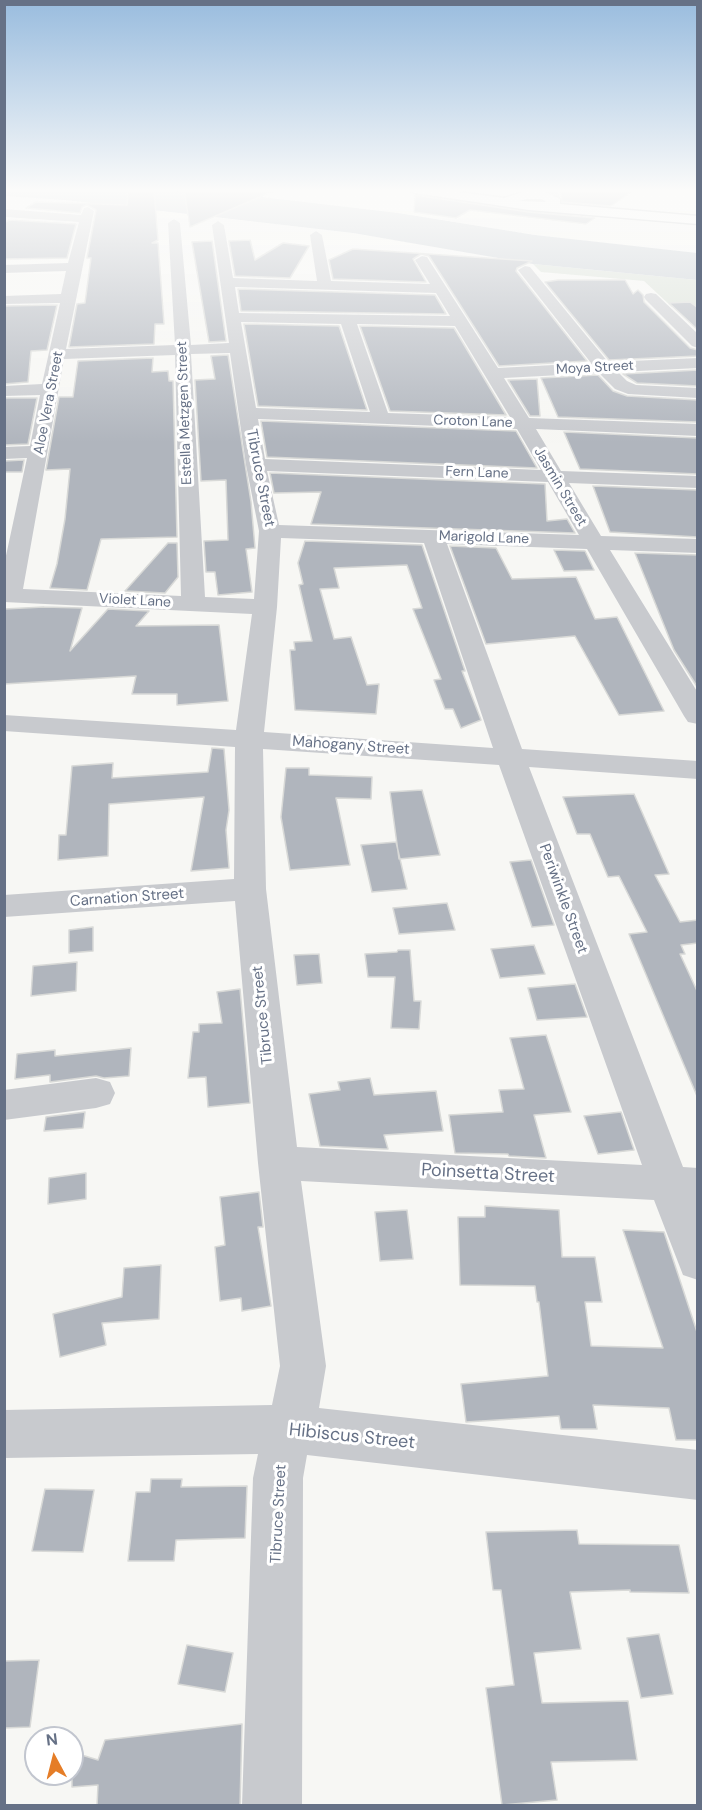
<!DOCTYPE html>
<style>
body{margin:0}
#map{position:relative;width:702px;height:1810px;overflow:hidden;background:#f7f7f4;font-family:"DM Sans",sans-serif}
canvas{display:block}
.frame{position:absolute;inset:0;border:6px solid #667186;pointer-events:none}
.north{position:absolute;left:24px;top:1726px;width:60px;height:60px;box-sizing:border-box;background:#fff;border:2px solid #c2c6cf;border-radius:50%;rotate:353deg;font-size:16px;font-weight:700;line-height:24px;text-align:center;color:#667186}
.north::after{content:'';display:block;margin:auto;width:21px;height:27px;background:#e57d27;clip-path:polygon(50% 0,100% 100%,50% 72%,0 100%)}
</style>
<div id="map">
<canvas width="702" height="1810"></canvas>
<div class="frame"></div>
<div class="north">N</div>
</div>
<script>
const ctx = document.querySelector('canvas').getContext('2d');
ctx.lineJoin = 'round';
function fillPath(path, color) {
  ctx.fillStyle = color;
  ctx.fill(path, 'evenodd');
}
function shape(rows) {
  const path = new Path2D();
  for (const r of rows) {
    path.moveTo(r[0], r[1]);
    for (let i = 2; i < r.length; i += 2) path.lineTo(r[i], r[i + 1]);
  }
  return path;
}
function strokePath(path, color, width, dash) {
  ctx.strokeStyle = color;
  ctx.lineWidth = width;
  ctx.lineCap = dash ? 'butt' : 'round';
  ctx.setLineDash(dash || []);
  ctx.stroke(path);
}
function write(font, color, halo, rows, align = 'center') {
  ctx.font = font + ' "DM Sans",sans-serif';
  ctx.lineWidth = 6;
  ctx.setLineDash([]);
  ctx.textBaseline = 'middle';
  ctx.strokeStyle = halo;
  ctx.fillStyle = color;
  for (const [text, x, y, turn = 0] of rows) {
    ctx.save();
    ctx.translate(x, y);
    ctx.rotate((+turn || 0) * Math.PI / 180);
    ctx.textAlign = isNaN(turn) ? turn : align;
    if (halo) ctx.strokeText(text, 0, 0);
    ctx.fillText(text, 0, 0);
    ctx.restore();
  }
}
const green = shape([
 [533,264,697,280,697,307,672,307,644,281,541,272]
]);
const water = shape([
 [4,190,165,190,202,194,211,191,398,213,535,235,697,253,697,280,533,264,353,233,223,218,65,200,5,196]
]);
const building = shape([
 [128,190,154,190,158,240,152,243,158,243,164,324,155,324,154,344,69,347,77,304,85,303,91,258,87,258,96,210,87,205,82,207,80,213,26,208,36,202,127,205,128,190],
 [184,190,276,190,190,227,184,190],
 [560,190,634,190,611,206,562,202,560,190],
 [415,195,529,212,595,218,586,224,470,210,456,218,414,212,415,195],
 [9,220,76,224,67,258,4,259,4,223,9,220],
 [250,240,255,260,283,243,309,246,290,278,235,276,229,241,250,240],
 [212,241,226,341,209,342,192,242,212,241],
 [353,249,532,261,517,268,516,271,587,361,499,366,429,256,421,254,413,259,426,282,333,279,329,260,353,249],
 [558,280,625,280,633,294,638,290,643,295,644,302,690,348,698,350,698,356,609,360,545,282,558,280],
 [238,289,435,295,446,314,241,311,238,289],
 [690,302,698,308,698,330,669,303,690,302],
 [57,305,47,350,31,351,28,382,4,384,4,306,57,305],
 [244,324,339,326,367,410,258,406,244,324],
 [360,326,454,328,506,415,390,411,360,326],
 [228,355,251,502,255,548,246,549,252,592,218,595,215,572,206,572,204,541,228,540,226,480,201,481,195,380,215,379,211,356,228,355],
 [153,358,152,372,168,371,169,381,173,381,177,537,101,539,87,590,50,588,57,564,65,519,70,469,46,470,59,397,73,397,78,361,153,358],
 [698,370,698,386,637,383,623,374,698,370],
 [598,375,613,391,627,396,698,400,698,422,558,417,541,378,598,375],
 [537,379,540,416,530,416,508,380,537,379],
 [4,398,37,398,28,444,4,445,4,398],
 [261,421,516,431,537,468,267,457,261,421],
 [564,432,698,438,698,474,580,469,564,432],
 [24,460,22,472,4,472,4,461,24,460],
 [270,473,545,484,547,521,567,519,575,533,311,524,321,492,274,493,270,473],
 [593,486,698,490,698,537,610,532,593,486],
 [305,541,422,545,465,671,462,671,481,720,461,728,453,709,445,709,434,680,441,679,413,609,422,608,407,565,334,568,339,588,320,589,334,639,351,637,367,685,379,684,376,714,295,710,290,650,295,650,294,642,312,641,299,585,303,584,298,563,305,541],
 [168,543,177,543,178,577,165,593,125,591,168,543],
 [450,546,496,548,512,579,576,577,595,619,617,617,664,711,619,715,575,636,486,644,450,546],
 [554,550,585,551,594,570,564,571,554,550],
 [635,553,698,555,698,688,674,650,635,553],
 [44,607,82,608,70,651,108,609,149,611,136,626,219,625,228,701,177,705,177,694,132,694,136,676,4,684,4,609,44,607],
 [212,748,224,749,229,810,226,830,229,868,191,871,204,797,109,804,108,856,58,860,59,835,66,835,72,766,113,763,112,778,208,772,212,748],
 [286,768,309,768,309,775,372,777,371,799,336,798,350,865,290,870,281,817,286,768],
 [422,790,440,855,399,859,390,792,422,790],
 [634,794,669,874,655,875,680,922,698,920,698,943,681,945,685,954,680,954,698,993,697,1096,629,934,647,932,619,876,608,877,590,834,577,834,563,797,634,794],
 [396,842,407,889,372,892,361,845,396,842],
 [531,860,554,925,532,927,510,862,531,860],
 [447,903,455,930,399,934,393,908,447,903],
 [93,927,93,951,69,953,69,930,93,927],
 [534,945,545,974,500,978,491,949,534,945],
 [398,950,410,950,414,1001,421,1001,419,1029,391,1028,395,977,368,977,365,954,397,952,398,950],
 [319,954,322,983,297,985,294,955,319,954],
 [77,962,76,991,31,996,33,966,77,962],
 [575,984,587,1017,537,1020,528,988,575,984],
 [240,989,250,1103,208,1107,206,1077,188,1078,193,1032,199,1032,199,1024,222,1023,217,992,240,989],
 [546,1035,571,1112,534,1115,546,1158,509,1156,508,1154,455,1153,449,1115,503,1112,499,1090,524,1089,510,1038,546,1035],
 [131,1048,129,1076,104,1078,96,1076,50,1082,50,1075,15,1079,17,1054,55,1050,55,1056,131,1048],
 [370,1078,374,1095,436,1091,443,1131,384,1135,388,1149,384,1149,320,1146,309,1094,340,1090,338,1082,370,1078],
 [85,1112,83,1128,44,1131,46,1117,85,1112],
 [621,1112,634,1150,598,1154,584,1116,621,1112],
 [86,1173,86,1199,48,1204,49,1178,86,1173],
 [259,1192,263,1227,258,1227,271,1306,242,1311,241,1298,220,1301,215,1247,225,1245,220,1197,259,1192],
 [485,1206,559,1210,562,1257,595,1257,602,1302,585,1302,591,1346,663,1348,623,1230,664,1232,698,1335,698,1440,676,1440,669,1408,593,1405,597,1429,561,1429,559,1416,466,1422,461,1384,548,1376,539,1302,537,1302,535,1286,460,1285,458,1217,485,1217,485,1206],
 [407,1210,413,1259,380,1261,375,1212,407,1210],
 [161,1265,159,1319,102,1323,106,1345,60,1357,53,1314,122,1297,124,1268,161,1265],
 [151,1479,182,1479,181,1487,247,1486,245,1538,176,1540,174,1561,128,1561,136,1492,150,1492,151,1479],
 [45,1489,94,1490,83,1552,32,1551,45,1489],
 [577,1530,579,1544,679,1545,689,1593,630,1592,630,1590,570,1592,581,1649,534,1653,542,1703,628,1701,637,1760,551,1762,557,1800,502,1805,486,1688,514,1685,501,1590,493,1590,486,1532,577,1530],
 [659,1634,673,1694,641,1698,627,1638,659,1634],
 [187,1645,233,1653,225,1692,178,1684,187,1645],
 [39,1660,30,1727,4,1728,4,1661,39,1660],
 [242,1724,240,1806,97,1806,98,1785,72,1787,72,1752,98,1760,105,1740,242,1724]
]);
const minor = shape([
 [546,190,558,190,560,199,558,202,550,202,546,190],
 [88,207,94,211,66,349,175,345,168,223,174,219,180,223,191,345,229,343,212,225,218,221,224,225,233,278,317,281,310,235,316,231,322,235,331,281,430,284,415,260,422,256,427,257,498,368,591,363,518,270,525,266,530,267,608,362,698,358,698,368,618,372,627,381,636,385,698,388,698,398,628,394,615,389,599,373,504,378,529,418,698,424,698,436,536,429,561,471,698,476,698,488,569,483,601,536,698,539,698,553,610,550,698,693,698,724,688,722,684,716,587,549,447,544,522,749,698,761,698,779,529,767,683,1167,698,1168,698,1280,683,1275,654,1200,301,1181,326,1366,319,1408,698,1450,698,1500,307,1455,303,1478,302,1806,242,1806,253,1478,258,1454,4,1458,4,1410,272,1405,280,1366,258,1163,235,901,4,917,4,895,234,879,235,747,4,731,4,715,236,730,252,614,4,602,4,565,27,458,4,459,4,447,30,446,40,395,4,396,4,386,42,384,60,303,4,304,4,296,61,294,66,271,4,273,4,265,68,263,79,222,4,217,4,209,81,215,84,208,88,207],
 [235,287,436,293,450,316,239,313,235,287],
 [241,322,341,324,370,412,256,408,241,322],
 [357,324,455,326,510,417,388,413,357,324],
 [230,353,246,465,259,531,254,599,205,597,191,354,230,353],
 [175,355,181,596,23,589,64,359,175,355],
 [258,419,517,429,541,470,265,459,258,419],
 [267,471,548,482,579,535,279,525,267,471],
 [281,538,424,543,493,748,264,732,277,607,281,538],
 [263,749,499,765,642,1165,297,1147,266,889,263,749],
 [651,293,656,294,698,334,698,348,692,346,646,300,644,297,646,294,651,293],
 [96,1078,110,1082,115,1093,110,1104,96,1108,4,1120,4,1090,96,1078]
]);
const major = shape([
 [409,190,443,190,504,198,527,191,545,192,560,199,560,204,698,216,698,224,529,210,415,193,409,190],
 [527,199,542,199,546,202,519,201,527,199]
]);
const farStreetnames = [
 ["Moya Street",595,368,-3],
 ["Aloe Vera Street",49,403,-79],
 ["Estella Metzgen Street",185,413,-92],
 ["Croton Lane",473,422,2],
 ["Fern Lane",477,473,2],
 ["Jasmin Street",560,487,59],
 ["Marigold Lane",484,538,2],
 ["Violet Lane",135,601,3]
];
const streetNames = [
 ["Tibruce Street",260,478,79],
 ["Mahogany Street",351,746,4],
 ["Carnation Street",127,898,-4],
 ["Periwinkle Street",563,899,70],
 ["Tibruce Street",263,1015,-96],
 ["Tibruce Street",279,1514,-87]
];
const nearStreetnames = [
 ["Poinsetta Street",488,1174,3],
 ["Hibiscus Street",352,1437,6]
];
fillPath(green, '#d7dfd5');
fillPath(water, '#c2c9d0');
fillPath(building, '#b0b5bd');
strokePath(building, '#d8d9d7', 1.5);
strokePath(major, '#b8bbc0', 3);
fillPath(minor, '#c8cace');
fillPath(major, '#fff');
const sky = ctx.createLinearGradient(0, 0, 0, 443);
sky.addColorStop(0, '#99bcde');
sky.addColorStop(0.43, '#fbfbfa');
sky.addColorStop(1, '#fbfbfa00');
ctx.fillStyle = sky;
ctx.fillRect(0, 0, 702, 443);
write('14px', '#667186', '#fff', farStreetnames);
write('15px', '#667186', '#fff', streetNames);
write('18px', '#667186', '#fff', nearStreetnames);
</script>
